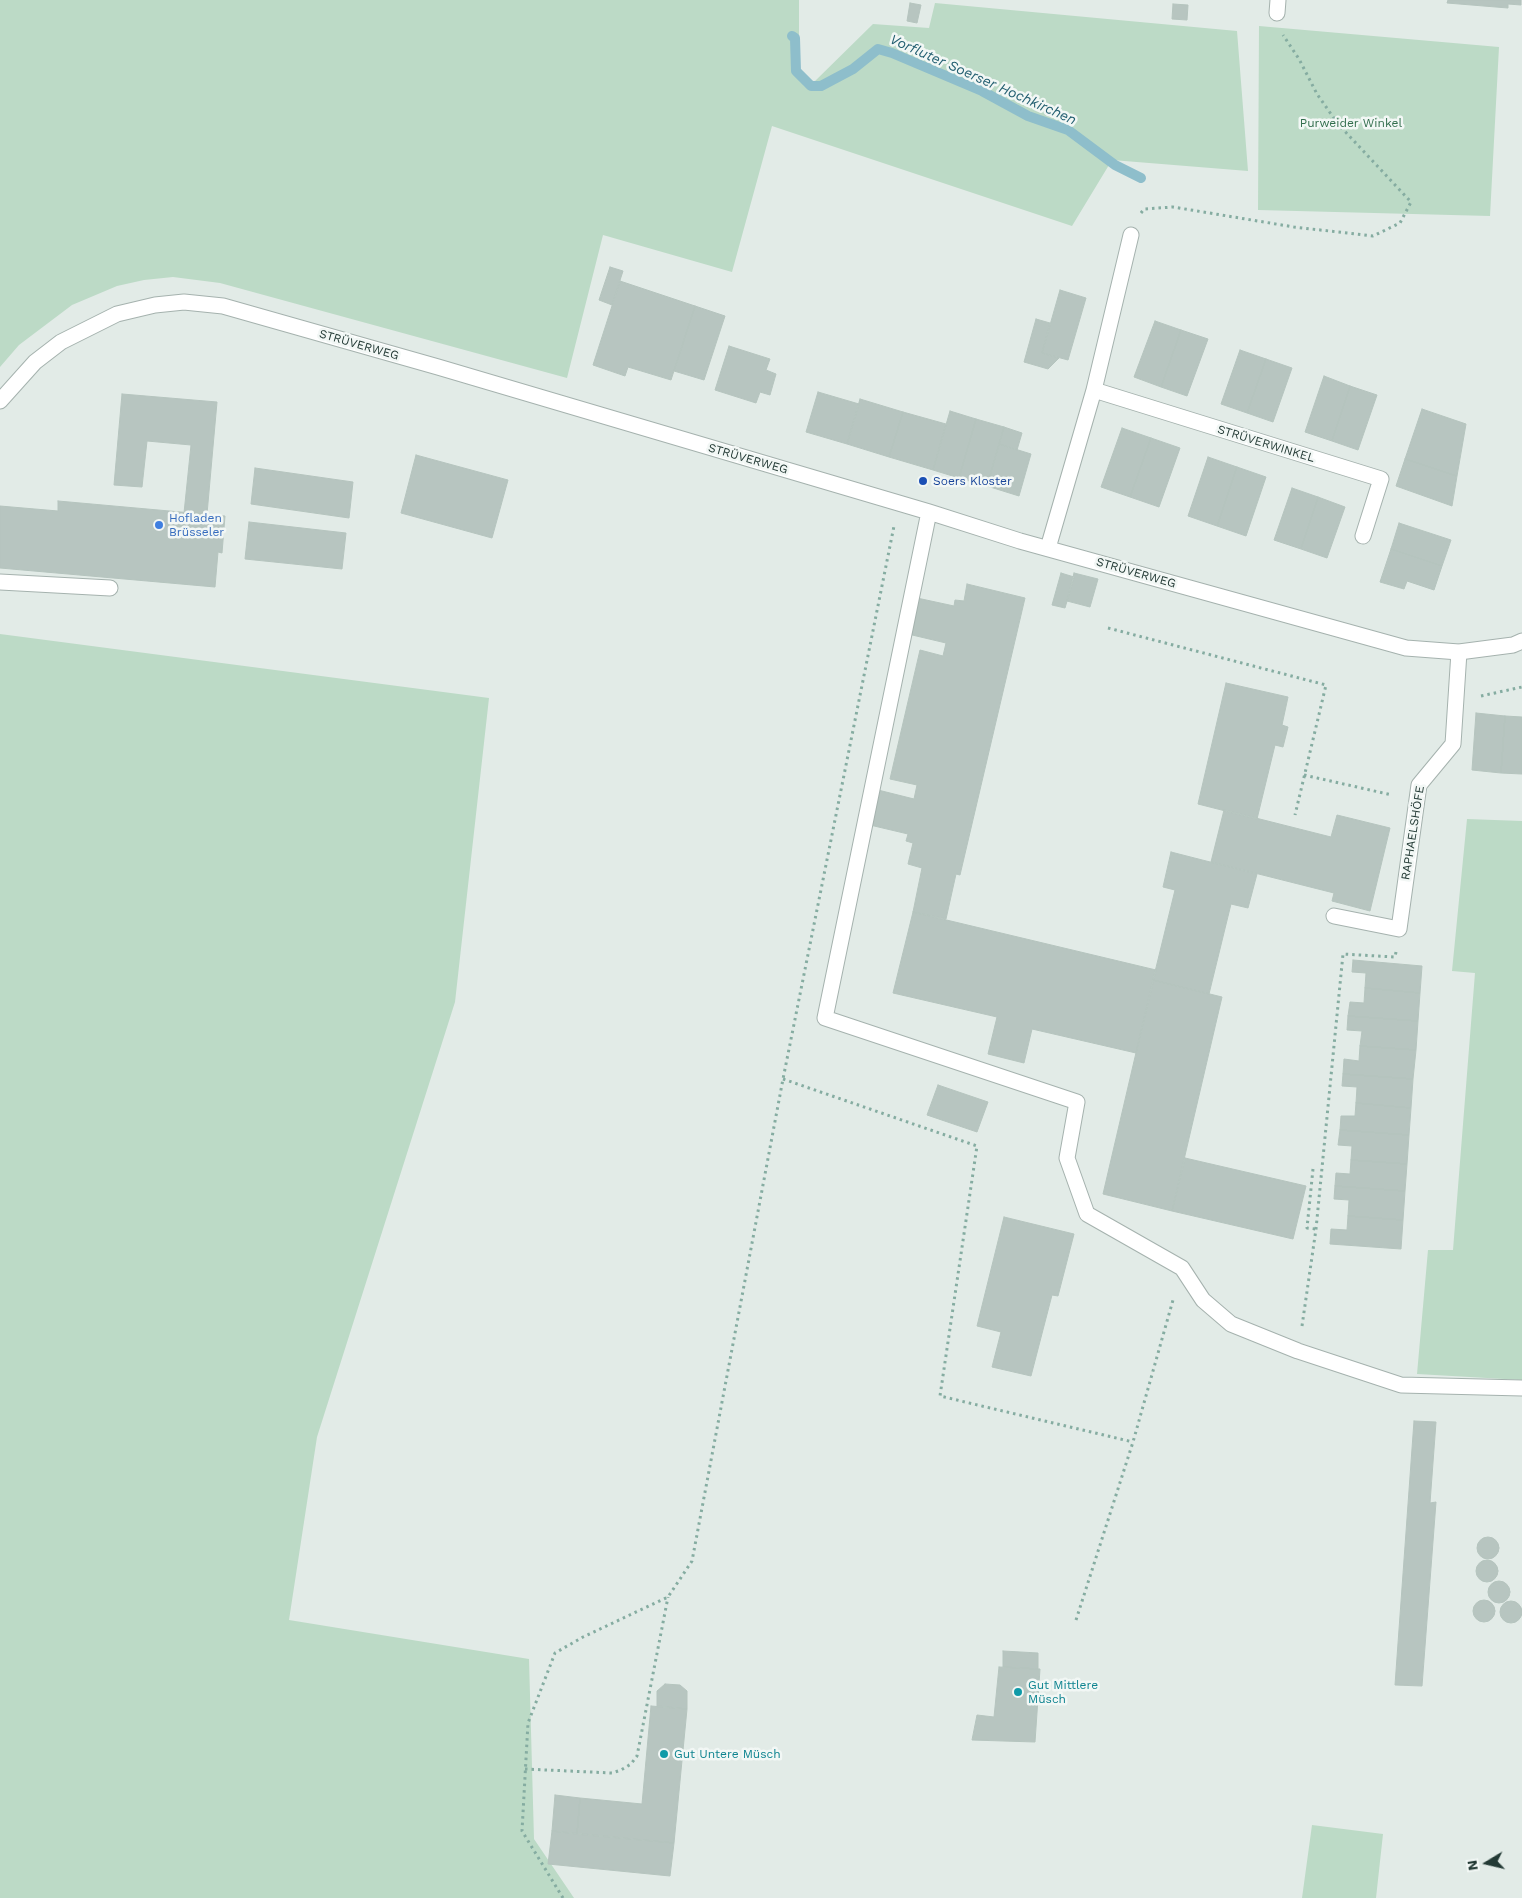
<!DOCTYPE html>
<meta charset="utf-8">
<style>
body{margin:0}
#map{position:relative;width:1522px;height:1898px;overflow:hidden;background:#e2ebe7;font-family:"Work Sans",sans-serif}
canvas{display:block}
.north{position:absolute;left:1462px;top:1838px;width:50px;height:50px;-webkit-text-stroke:4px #f2f7f5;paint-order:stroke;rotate:261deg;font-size:14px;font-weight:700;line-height:20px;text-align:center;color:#233a35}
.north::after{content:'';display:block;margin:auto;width:18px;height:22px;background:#233a35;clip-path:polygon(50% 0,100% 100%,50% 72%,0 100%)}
</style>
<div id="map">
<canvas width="1522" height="1898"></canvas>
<div class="north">N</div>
</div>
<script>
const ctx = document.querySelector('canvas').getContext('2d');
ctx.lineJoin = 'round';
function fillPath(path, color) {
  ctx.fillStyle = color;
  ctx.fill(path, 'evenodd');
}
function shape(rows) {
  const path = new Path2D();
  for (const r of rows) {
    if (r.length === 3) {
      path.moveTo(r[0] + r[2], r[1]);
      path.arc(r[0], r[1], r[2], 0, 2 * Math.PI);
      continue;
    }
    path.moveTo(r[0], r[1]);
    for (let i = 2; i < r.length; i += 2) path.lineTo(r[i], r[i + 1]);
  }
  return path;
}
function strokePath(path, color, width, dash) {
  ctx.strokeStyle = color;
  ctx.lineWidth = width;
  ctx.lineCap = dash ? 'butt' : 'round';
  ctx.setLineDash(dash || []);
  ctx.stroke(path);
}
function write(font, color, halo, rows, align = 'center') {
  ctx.font = font + ' "Work Sans",sans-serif';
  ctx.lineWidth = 5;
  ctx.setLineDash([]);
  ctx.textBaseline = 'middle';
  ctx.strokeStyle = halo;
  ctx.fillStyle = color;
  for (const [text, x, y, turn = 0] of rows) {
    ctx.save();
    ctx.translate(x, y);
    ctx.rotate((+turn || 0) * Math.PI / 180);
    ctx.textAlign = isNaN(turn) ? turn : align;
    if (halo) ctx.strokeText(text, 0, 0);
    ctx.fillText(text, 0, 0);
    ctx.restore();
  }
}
const green = shape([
 [0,0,799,0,799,69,813,83,873,24,929,28,935,3,1237,31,1248,171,1112,160,1072,226,772,126,732,272,603,235,567,378,220,283,173,277,144,280,117,286,72,305,19,345,0,367],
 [1259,26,1499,47,1490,216,1258,210],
 [0,634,489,698,455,1002,317,1437,289,1620,529,1659,534,1839,574,1898,0,1898],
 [1467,819,1522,821,1522,1380,1417,1374,1428,1250,1453,1250,1475,973,1452,971],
 [1312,1825,1383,1834,1376,1898,1302,1898]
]);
const stream = shape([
 [792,36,795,38,796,71,811,86,821,86,853,69,878,49,892,53,982,91,1028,116,1068,130,1115,165,1141,178]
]);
const building = shape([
 [1448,0,1521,0,1521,5,1508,4,1508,8,1447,3,1448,0],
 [910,3,921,5,917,23,907,21,910,3],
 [1173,4,1188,5,1187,20,1172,19,1173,4],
 [610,267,623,271,612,305,599,300,610,267],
 [620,281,695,306,671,380,628,367,625,376,593,365,620,281],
 [1060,290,1086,298,1068,360,1042,353,1060,290],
 [695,306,725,316,704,380,674,371,695,306],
 [1036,319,1050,323,1042,353,1059,358,1048,369,1024,362,1036,319],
 [1155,321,1181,330,1161,387,1134,377,1155,321],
 [1181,330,1208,339,1187,396,1161,387,1181,330],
 [729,346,770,359,766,370,776,374,770,395,760,392,756,403,715,390,729,346],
 [1240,350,1266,359,1247,413,1221,404,1240,350],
 [1266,359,1292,368,1273,422,1247,413,1266,359],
 [1324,376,1350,386,1332,441,1305,432,1324,376],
 [1350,386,1377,395,1358,450,1332,441,1350,386],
 [818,392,859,404,847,444,806,432,818,392],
 [122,394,217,402,207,514,184,513,191,445,147,441,142,487,114,485,122,394],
 [860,399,903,412,889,457,847,444,860,399],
 [1422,409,1466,424,1457,476,1405,459,1422,409],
 [950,411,976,419,959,478,933,470,950,411],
 [903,412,946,424,933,470,889,457,903,412],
 [976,419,1004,427,987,486,959,478,976,419],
 [1004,427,1022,433,1017,450,999,444,1004,427],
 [1122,428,1151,438,1130,497,1101,487,1122,428],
 [1151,438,1180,448,1159,507,1130,497,1151,438],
 [999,444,1031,454,1019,496,987,486,999,444],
 [416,455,508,480,492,538,401,513,416,455],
 [1208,457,1237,467,1217,526,1188,516,1208,457],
 [1405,459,1457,476,1452,506,1396,486,1405,459],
 [1237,467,1266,477,1246,536,1217,526,1237,467],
 [255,468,353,482,349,518,251,504,255,468],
 [1292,488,1318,497,1301,549,1274,540,1292,488],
 [1318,497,1345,507,1327,558,1301,549,1318,497],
 [58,501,225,516,222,553,218,552,215,587,0,568,0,506,58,511,58,501],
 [249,522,346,533,342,569,245,559,249,522],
 [1399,523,1451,540,1442,566,1391,549,1399,523],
 [1391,549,1442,566,1434,590,1407,581,1404,589,1380,582,1391,549],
 [1061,573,1074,577,1065,608,1052,605,1061,573],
 [1074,573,1098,579,1090,607,1067,601,1074,573],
 [967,584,1025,598,960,875,956,874,946,919,913,912,922,868,908,864,913,843,906,841,908,834,870,825,878,790,914,799,917,785,890,779,920,650,943,656,946,643,908,634,917,598,954,606,955,600,964,601,967,584],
 [1226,683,1288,697,1282,725,1288,727,1283,747,1275,745,1257,819,1198,804,1226,683],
 [1476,713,1505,716,1501,773,1472,770,1476,713],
 [1505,716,1522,717,1522,774,1501,773,1505,716],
 [1224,810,1331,837,1337,815,1390,828,1370,911,1332,901,1334,893,1211,862,1224,810],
 [1171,852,1257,874,1248,908,1231,904,1209,994,1153,980,1175,890,1163,887,1171,852],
 [913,912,1156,970,1136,1053,1032,1029,1024,1063,988,1054,997,1017,893,993,913,912],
 [1353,960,1422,966,1420,993,1365,988,1366,973,1352,972,1353,960],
 [1153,980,1222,997,1172,1211,1103,1194,1153,980],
 [1365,988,1420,993,1418,1021,1348,1016,1350,1002,1364,1003,1365,988],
 [1348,1016,1418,1021,1416,1050,1360,1046,1362,1031,1347,1030,1348,1016],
 [1360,1046,1416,1050,1413,1079,1343,1074,1344,1059,1359,1061,1360,1046],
 [1343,1074,1413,1079,1411,1108,1356,1103,1357,1087,1342,1086,1343,1074],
 [938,1085,988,1102,977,1132,927,1115,938,1085],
 [1356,1103,1411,1108,1409,1135,1340,1130,1341,1116,1355,1116,1356,1103],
 [1340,1130,1409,1135,1407,1164,1351,1160,1352,1146,1338,1145,1340,1130],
 [1185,1158,1306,1186,1293,1239,1172,1211,1185,1158],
 [1351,1160,1407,1164,1405,1191,1335,1186,1336,1173,1350,1174,1351,1160],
 [1335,1186,1405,1191,1403,1220,1348,1216,1349,1200,1334,1199,1335,1186],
 [1348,1216,1403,1220,1401,1249,1330,1244,1331,1229,1347,1230,1348,1216],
 [1004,1217,1074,1234,1058,1296,1052,1295,1031,1376,992,1367,1001,1332,977,1326,1004,1217],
 [1414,1421,1436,1422,1430,1503,1436,1502,1422,1686,1395,1685,1414,1421],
 [1488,1548,11],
 [1487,1571,11],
 [1499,1592,11],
 [1484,1611,11],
 [1511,1612,11],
 [1003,1651,1038,1653,1038,1669,1003,1667,1003,1651],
 [999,1667,1040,1669,1035,1742,972,1740,977,1715,994,1717,999,1667],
 [665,1684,680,1685,687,1691,687,1709,657,1706,657,1691,665,1684],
 [651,1706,687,1709,674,1843,577,1834,580,1798,642,1804,651,1706],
 [555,1795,580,1798,577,1834,552,1831,555,1795],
 [552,1831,674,1843,670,1876,548,1864,552,1831]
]);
const path = shape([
 [1141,213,1144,209,1173,207,1294,227,1373,236,1400,223,1411,202,1338,124,1317,94,1299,59,1283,35],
 [1108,628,1326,685,1295,815],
 [1481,696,1522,687],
 [1304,775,1392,795],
 [783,1079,977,1146,940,1396,1133,1442],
 [1313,1169,1307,1228,1316,1229],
 [1302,1326,1316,1229,1343,954,1395,957,1396,952],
 [1076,1620,1133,1442,1173,1300],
 [525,1769,612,1773,621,1770,631,1764,637,1756,668,1597],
 [563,1898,522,1831,528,1723,555,1653,583,1637,668,1597,692,1561,783,1079,894,526]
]);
const minor = shape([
 [1277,13,1278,0],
 [1094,390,1131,235],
 [0,401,35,362,61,342,117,314,155,305,184,302,223,306,438,367,929,512,1020,541,1406,648,1459,652,1513,645,1522,641],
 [929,512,825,1018,1077,1102,1067,1158,1087,1214,1182,1268,1203,1300,1231,1324,1298,1351,1401,1385,1522,1388],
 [1048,548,1094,390,1381,479,1363,536],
 [0,582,110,588],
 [1334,916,1399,929,1419,785,1453,744,1459,652]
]);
const markers = [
 [923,481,5,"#1a4fb4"],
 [159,525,5,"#3f7fe0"],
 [1018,1692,5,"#0f9aa8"],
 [664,1754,5,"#0f9aa8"]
];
const parkNames = [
 ["Purweider Winkel",1351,123]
];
const streetNames = [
 ["STRÜVERWEG",359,345,16],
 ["STRÜVERWINKEL",1266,444,17],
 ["STRÜVERWEG",748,459,16],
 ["STRÜVERWEG",1136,573,16],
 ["RAPHAELSHÖFE",1413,833,-81]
];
const transitNames = [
 ["Soers Kloster",933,481]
];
const shopNames = [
 ["Hofladen",169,518],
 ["Brüsseler",169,532]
];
const cultureNames = [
 ["Gut Mittlere",1028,1685],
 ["Müsch",1028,1699],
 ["Gut Untere Müsch",674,1754]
];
const waterNames = [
 ["Vorfluter Soerser Hochkirchen",983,80,24]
];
fillPath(green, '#bcdac6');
strokePath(stream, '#8ebecb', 10);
fillPath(building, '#b7c5c0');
strokePath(building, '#b5c4be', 1);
strokePath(minor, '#a5b2ae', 17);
strokePath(path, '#85aca1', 3, [2.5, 4]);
strokePath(minor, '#fff', 15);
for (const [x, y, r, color] of markers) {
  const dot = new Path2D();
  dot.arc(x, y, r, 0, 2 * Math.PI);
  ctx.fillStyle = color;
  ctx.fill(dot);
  strokePath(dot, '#f2f7f5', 2);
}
write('12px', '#316d4c', '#f2f7f5', parkNames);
write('12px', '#233a35', '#f2f7f5', streetNames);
write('12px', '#164399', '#f2f7f5', transitNames, 'left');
write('12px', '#366cbe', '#f2f7f5', shopNames, 'left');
write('12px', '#0d838f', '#f2f7f5', cultureNames, 'left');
write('italic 14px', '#235f71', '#f2f7f5', waterNames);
</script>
